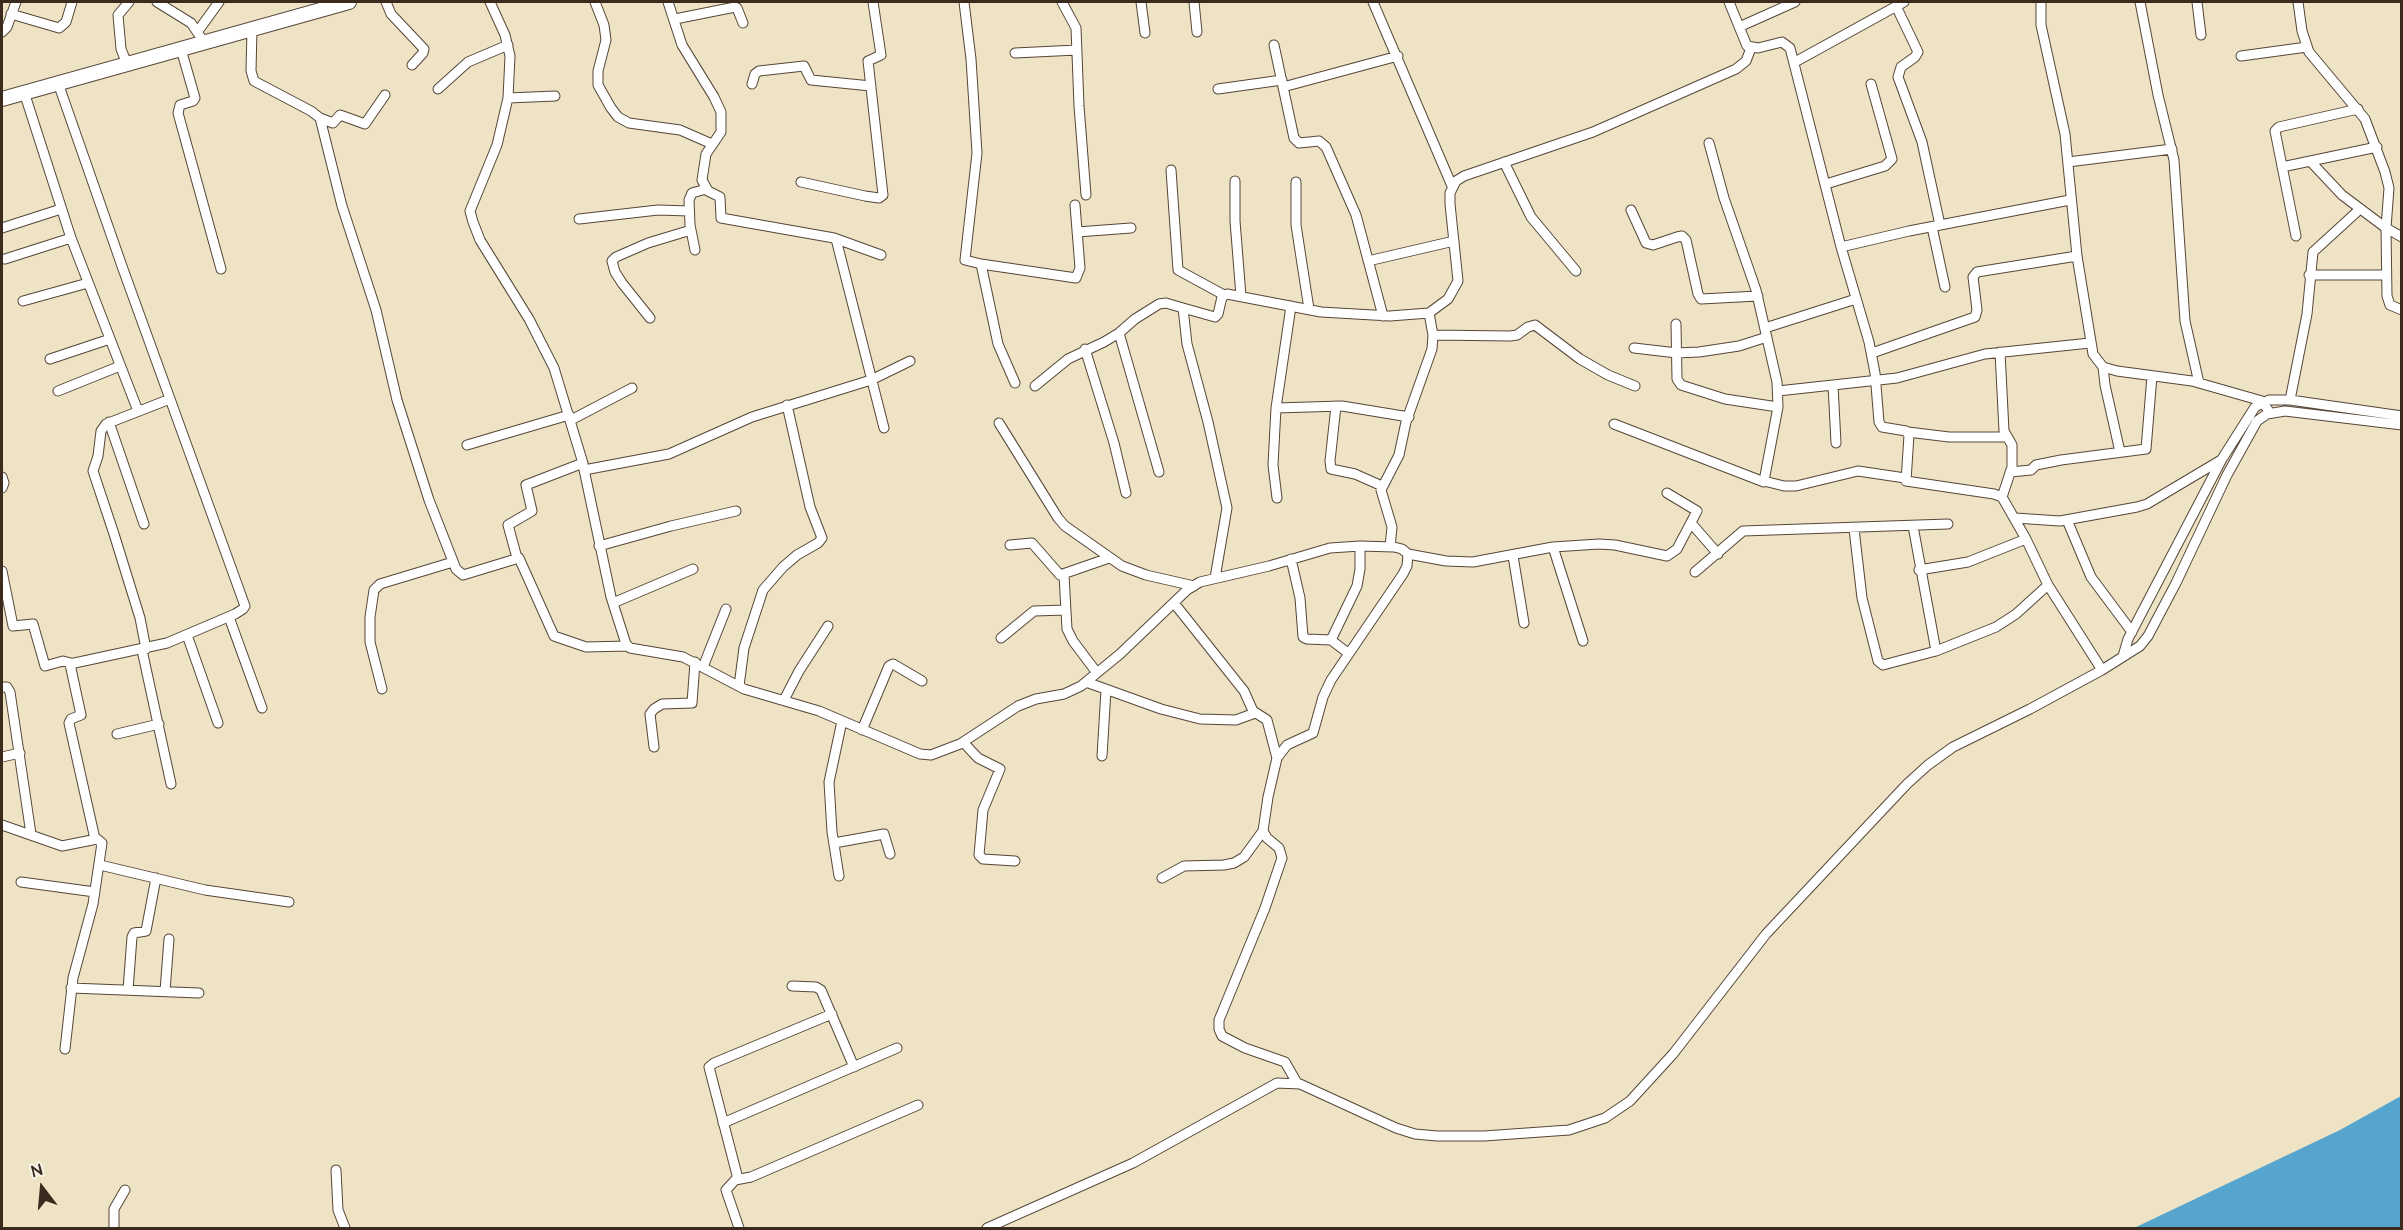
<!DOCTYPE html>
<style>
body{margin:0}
#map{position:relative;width:2403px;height:1230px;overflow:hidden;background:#eee3c5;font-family:"Architects Daughter",sans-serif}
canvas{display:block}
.frame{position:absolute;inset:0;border:3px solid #3b2a1e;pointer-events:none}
.north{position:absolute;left:12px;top:1158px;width:60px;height:60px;-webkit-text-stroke:4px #f7f3e8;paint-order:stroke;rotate:344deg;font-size:16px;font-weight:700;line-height:24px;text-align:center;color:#3b2a1e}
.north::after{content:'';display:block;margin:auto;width:21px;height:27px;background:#3b2a1e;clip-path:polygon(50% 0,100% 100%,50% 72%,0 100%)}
</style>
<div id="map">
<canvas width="2403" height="1230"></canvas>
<div class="frame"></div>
<div class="north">N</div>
</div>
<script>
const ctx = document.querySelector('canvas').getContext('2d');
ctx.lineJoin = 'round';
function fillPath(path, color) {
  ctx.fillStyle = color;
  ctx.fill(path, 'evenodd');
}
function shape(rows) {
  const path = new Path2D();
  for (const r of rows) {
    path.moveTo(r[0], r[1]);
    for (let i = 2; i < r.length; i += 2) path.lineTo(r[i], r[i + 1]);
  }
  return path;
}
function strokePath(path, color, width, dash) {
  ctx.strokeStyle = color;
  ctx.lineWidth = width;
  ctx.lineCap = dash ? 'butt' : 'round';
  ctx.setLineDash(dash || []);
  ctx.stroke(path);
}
const water = shape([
 [2401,1096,2401,1228,2134,1228,2340,1130]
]);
const street = shape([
 [157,2,191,23,204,42],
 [386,2,391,14,424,49,423,53,412,65],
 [490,2,505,35,510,56,508,98,497,145,470,211,473,222,480,240,529,319,554,368,582,460,611,597,626,644,630,648,683,657,744,689,819,711,920,754,931,755,960,744,1018,706,1036,699,1064,694,1081,686,1120,654,1187,590,1200,582,1269,566,1330,548,1360,546,1394,547,1402,549,1408,554,1407,566,1403,574,1331,680,1323,697,1313,733,1287,745,1277,758,1268,797,1263,831,1267,838,1279,848,1282,858,1265,908,1219,1020,1219,1029,1222,1036,1245,1048,1285,1062,1297,1083],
 [595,2,604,25,606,40,598,71,598,85,611,108,618,117,629,123,680,130,712,144],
 [668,2,682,45,714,97,721,112,721,132,706,154,702,180,708,191,720,197,721,218,834,238,881,255],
 [964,2,971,59,977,153,965,260,981,264,1076,278,1080,268,1075,205],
 [1062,2,1076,28,1079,106,1086,195],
 [1141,2,1145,33],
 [1194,2,1197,32],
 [1373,2,1452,186],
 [1729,2,1747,46,1758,48,1782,42,1790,48,1841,247,1869,342,1875,373,1879,422,1882,427,1906,431,1909,435,1906,481,1994,494,2002,497,2026,539,2048,585,2102,670],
 [2041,2,2041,25,2065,134,2077,256,2093,354,2103,367,2117,371,2192,381,2262,401,2270,413],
 [2140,2,2158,95,2174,160,2185,321,2199,383],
 [2197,2,2201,35],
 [2298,2,2302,31,2309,52,2365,119,2385,172,2389,188,2386,228,2387,296,2390,305,2402,310],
 [1896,6,1918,52,1915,57,1901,67,1898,77,1922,142,1940,225],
 [11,14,59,28,66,22,72,2],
 [675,19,735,7,737,8,743,23],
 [1739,27,1795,2],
 [252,29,251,71,254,81,311,111,320,118,342,206,376,310,397,400,429,500,456,569,463,575,519,558,554,636,586,647,628,646],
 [198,31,219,2],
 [2,32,7,27,16,2],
 [1274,45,1294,138,1299,143,1319,141,1326,147,1356,215,1383,316],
 [181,49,195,98,193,101,180,105,178,113,221,269],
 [1015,53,1077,50],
 [2241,56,2307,47],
 [1795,62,1904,2],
 [127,64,121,49,118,15,129,2],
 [58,83,123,269,245,606,243,609,235,614,167,643,70,664,81,715,71,719,69,723,95,839],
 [752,84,755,74,759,71,804,66,811,80,871,86],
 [1283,87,1398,56],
 [438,89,468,62,508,45],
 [1218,89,1282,80],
 [24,92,71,238,138,411],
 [508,98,555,96],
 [320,118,333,123,340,115,365,124,385,95],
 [1709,143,1724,198,1756,290,1777,382,1778,407,1764,481,1784,486,1796,486,1858,471,1905,478],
 [1504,162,1531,217,1576,271],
 [2068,162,2172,149],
 [2311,162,2342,195,2386,228,2402,237],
 [2282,167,2377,147],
 [1171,170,1178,270,1224,295],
 [1235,181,1235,221,1241,296],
 [801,182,865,196,879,198,883,195,868,61,881,55,873,2],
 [1296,182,1296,225,1309,309],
 [1826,184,1885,166,1892,159,1871,84],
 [1631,210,1646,243,1653,245,1677,237,1682,236,1686,240,1698,294,1701,299,1758,296],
 [579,219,658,210,689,211],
 [1932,227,1945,287],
 [2,228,61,209],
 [1077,232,1131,228],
 [2296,236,2275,131,2279,127,2358,109],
 [836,239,884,428],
 [1841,247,1909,231,2070,200],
 [695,250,690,225,689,200,692,193,706,189],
 [5,259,71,238],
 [1368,261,1454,241],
 [981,264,998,344,1015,383],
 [2309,275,2385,275],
 [23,301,88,283],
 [1183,308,1215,317,1218,314,1222,297,1227,294,1321,312,1390,316,1429,313,1448,299,1458,281,1450,204,1450,193,1456,181,1464,176,1593,132,1736,69,1746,61,1751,48],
 [650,318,622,283,615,272,612,261,616,257,648,243,691,230],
 [1676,324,1677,379,1681,385,1725,399,1778,407],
 [1765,328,1856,299],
 [1119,333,1159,472],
 [1433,335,1510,336,1517,335,1528,327,1535,325,1580,359,1608,375,1635,386],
 [1634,348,1677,353,1699,352,1739,346,1767,337],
 [1085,349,1114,443,1126,493],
 [2000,352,2004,431,2012,445,2012,467,2002,497],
 [1872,353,1975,317,1977,310,1973,277,1977,272,2077,256],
 [50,359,110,339],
 [2103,367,2105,385,2120,452],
 [1833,385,1836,443],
 [1035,386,1068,359,1104,342,1119,333,1135,319,1159,304,1166,303,1183,308,1187,344,1208,422,1227,508,1215,578],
 [58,391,120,366],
 [1778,391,1897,378,1985,354,2090,343],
 [2290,400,2307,314,2313,252,2360,209],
 [1336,406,1330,461,1331,469,1355,474,1382,486],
 [1276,408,1342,406,1409,417],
 [571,420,632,388],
 [109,422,144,524],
 [999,423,1058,518,1065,526,1122,566,1146,575,1194,586],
 [1614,424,1764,482],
 [1908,432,1949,437,2007,437],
 [467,445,569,415],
 [584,470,669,454,752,417,871,380,910,361],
 [2010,472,2031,470,2036,465,2061,460,2146,449,2152,376],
 [2,477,4,483,2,488],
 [1277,498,1273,465,1276,408,1291,306],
 [2015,518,2060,521,2137,507,2147,504,2221,460],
 [2067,520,2091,577,2132,632],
 [1691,523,1718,554],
 [1913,526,1936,651],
 [1854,529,1862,598,1878,661,1883,665,1936,651,1996,627,2016,614,2048,585],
 [1010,545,1032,543,1060,575,1109,558],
 [599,546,671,526,736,511],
 [1390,547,1392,527,1381,490,1399,455,1406,422,1432,349,1433,335,1429,313],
 [1553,547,1583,641],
 [1408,554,1446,561,1473,562,1553,547,1599,544,1615,545,1667,556,1677,549,1697,511,1667,493],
 [1513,556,1524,623],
 [517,558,508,525,532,511,526,485,583,463],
 [1291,559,1300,598,1303,637,1307,639,1331,640,1348,653],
 [1919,570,1968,562,2026,539],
 [2,571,13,626,33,624,45,666,63,661,71,663],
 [1695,572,1743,531,1948,524],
 [1064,575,1067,629,1073,641,1097,673],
 [613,603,693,569],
 [1174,603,1244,691,1253,711,1267,720,1277,758],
 [229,617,262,708],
 [187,635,218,723],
 [1001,638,1034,611,1066,610],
 [1331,640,1357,586,1360,569,1360,546],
 [146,649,140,618,114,534,93,471,98,456,101,431,106,424,170,399],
 [142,650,171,784],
 [2123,656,2128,639,2222,459,2255,407,2269,400,2290,400,2402,416],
 [703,667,726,609],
 [1086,682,1161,709,1200,719,1236,720,1255,713],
 [739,686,744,648,763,590,783,567,797,555,818,543,822,538,810,507,787,405],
 [2,687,7,687,10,692,31,834],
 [382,689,370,642,370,617,374,590,380,584,453,562],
 [784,700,799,671,828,626],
 [862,730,889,666,893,664,922,681],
 [117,734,159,724],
 [963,742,978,758,1000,769,983,810,979,855,983,859,1015,861],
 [654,747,650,714,654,709,662,704,692,703,695,662],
 [1102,756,1106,690],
 [2,757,20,753],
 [2,825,62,846,97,839,102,843,93,904,73,978,65,1049],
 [834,843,884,834,890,854],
 [100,865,205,890,289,902],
 [839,876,832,832,829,782,842,721],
 [1162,878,1184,866,1224,865,1234,863,1244,857,1263,831],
 [21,882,95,892],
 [792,986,816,987,821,990,854,1067],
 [71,988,199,993],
 [128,990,132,937,134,933,146,931,156,878],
 [165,991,169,939],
 [723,1123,897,1048],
 [336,1170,338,1210,345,1228],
 [735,1180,751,1177,918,1105],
 [114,1228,114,1209,125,1190],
 [739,1228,726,1190,737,1178,737,1175,709,1067,714,1063,832,1014],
 [987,1228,1133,1163,1277,1083,1300,1084,1396,1128,1415,1134,1437,1136,1484,1136,1569,1130,1605,1118,1630,1101,1673,1054,1766,934,1907,784,1928,765,1953,747,2030,709,2102,670,2140,646,2148,636,2176,583,2227,475,2257,421,2267,414,2285,411,2402,425]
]);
const secondary = shape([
 [2,99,349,2]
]);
fillPath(water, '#55a5cf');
strokePath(street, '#564637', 11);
strokePath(secondary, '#564637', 16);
strokePath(street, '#fff', 9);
strokePath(secondary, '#fff', 14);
</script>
